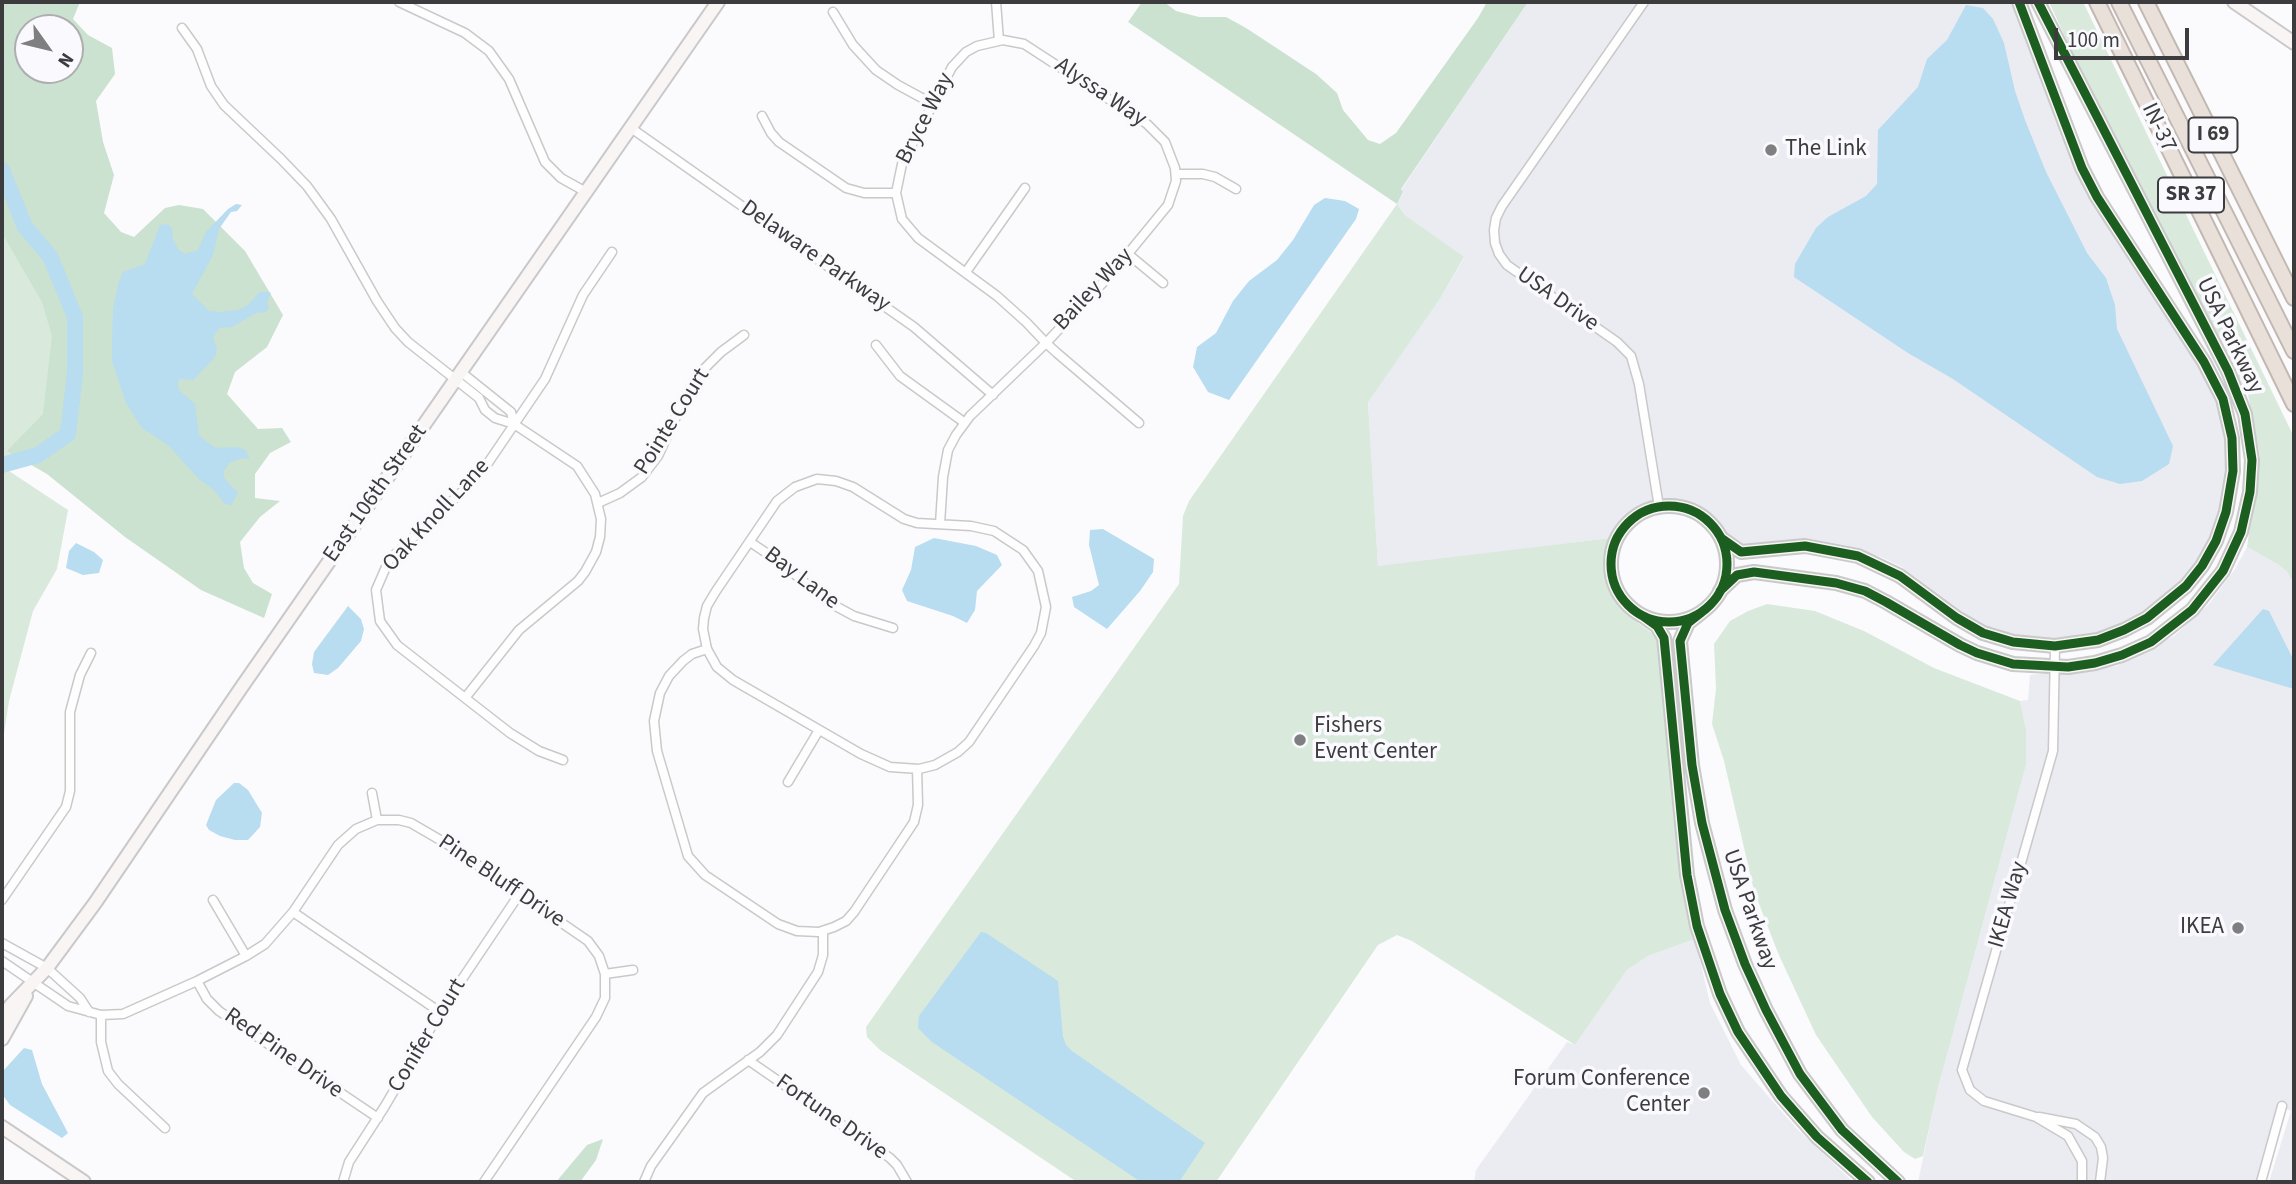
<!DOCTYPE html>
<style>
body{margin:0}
#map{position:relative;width:2296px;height:1184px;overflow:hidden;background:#fbfbfd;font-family:"Source Sans 3",sans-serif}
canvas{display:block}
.frame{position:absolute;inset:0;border:4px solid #3c3c3e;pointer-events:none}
.north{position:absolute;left:14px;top:14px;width:70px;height:70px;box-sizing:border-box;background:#fafafe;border:2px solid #aeaeb1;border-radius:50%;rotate:124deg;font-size:19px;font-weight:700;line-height:28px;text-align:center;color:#3c3c3e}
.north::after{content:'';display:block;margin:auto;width:24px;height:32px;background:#7f7f81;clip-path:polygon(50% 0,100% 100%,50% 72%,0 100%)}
.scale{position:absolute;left:2054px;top:28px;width:135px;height:32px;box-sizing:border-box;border:4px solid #3c3c3e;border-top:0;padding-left:9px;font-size:21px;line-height:24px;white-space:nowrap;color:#3c3c3e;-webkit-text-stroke:5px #fafafe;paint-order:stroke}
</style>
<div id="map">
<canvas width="2296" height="1184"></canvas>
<div class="frame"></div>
<div class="north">N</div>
<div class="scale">100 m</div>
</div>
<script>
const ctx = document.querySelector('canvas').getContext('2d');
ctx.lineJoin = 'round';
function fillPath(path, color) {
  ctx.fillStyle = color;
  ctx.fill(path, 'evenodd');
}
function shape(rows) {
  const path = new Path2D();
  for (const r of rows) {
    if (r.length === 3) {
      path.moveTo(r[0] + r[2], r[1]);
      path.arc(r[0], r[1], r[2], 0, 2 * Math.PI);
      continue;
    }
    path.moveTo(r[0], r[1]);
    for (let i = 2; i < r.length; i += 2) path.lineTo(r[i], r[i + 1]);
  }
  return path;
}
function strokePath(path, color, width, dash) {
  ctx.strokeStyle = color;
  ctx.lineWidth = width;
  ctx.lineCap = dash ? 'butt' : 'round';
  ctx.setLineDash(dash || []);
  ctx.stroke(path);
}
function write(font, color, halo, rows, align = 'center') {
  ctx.font = font + ' "Source Sans 3",sans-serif';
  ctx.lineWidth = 7;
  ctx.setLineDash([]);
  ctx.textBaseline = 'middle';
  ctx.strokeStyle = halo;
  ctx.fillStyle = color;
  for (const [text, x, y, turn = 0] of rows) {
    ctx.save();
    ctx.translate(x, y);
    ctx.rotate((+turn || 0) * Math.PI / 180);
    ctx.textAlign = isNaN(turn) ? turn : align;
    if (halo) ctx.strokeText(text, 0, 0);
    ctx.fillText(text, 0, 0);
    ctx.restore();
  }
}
const built = shape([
 [1528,2,2012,2,2070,153,2088,194,2206,378,2218,405,2226,438,2228,460,2223,506,2212,536,2195,568,2182,582,2145,614,2104,633,2062,641,2039,641,1999,633,1976,622,1902,567,1881,557,1816,540,1799,539,1743,546,1731,539,1720,522,1708,511,1691,502,1680,500,1656,500,1631,510,1617,523,1610,538,1378,567,1368,401,1440,299,1464,258,1405,215,1397,204,1403,193,1401,190],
 [2247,547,2279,565,2287,572,2294,586,2294,1182,2269,1182,2291,1111,2278,1106,2256,1182,1918,1182,1937,1092,2026,765,2026,729,2020,701,2028,700,2030,675,2117,666,2174,636,2209,604,2235,569],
 [1695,939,1710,1003,1741,1065,1796,1128,1853,1182,1474,1182,1476,1170,1567,1042,1575,1045,1627,970,1648,956]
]);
const green = shape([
 [2049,2,2083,2,2294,437,2294,585,2287,572,2279,565,2247,547,2260,456,2248,395,2073,54],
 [2,190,68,323,61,432,6,469,68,510,57,569,33,611,9,701,2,746],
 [1397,204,1405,215,1464,257,1440,299,1368,402,1378,566,1610,538,1604,559,1610,593,1626,614,1656,636,1676,820,1695,939,1648,956,1627,970,1575,1045,1412,941,1397,935,1378,945,1216,1182,1077,1182,880,1050,867,1037,866,1027,1179,584,1183,516,1189,501],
 [1767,604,1815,611,1864,631,1934,668,2020,701,2026,729,2026,765,1937,1092,1923,1156,1915,1159,1904,1152,1872,1117,1816,1035,1778,953,1754,891,1724,761,1712,724,1716,688,1714,644,1730,621,1748,611]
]);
const forest = shape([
 [2,2,80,2,73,19,88,35,112,48,115,74,96,101,103,142,114,175,104,213,121,232,134,237,165,208,179,205,203,209,245,251,283,315,267,347,235,372,227,394,258,429,282,428,291,442,270,453,255,474,255,498,280,501,260,517,240,542,244,568,253,583,272,594,264,618,201,590,125,537,47,474,7,451,43,414,52,336,42,302,2,233],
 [28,28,70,28,70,70,28,70],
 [1142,2,1164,2,1176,11,1199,17,1226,17,1246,28,1316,74,1337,93,1343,110,1368,140,1380,144,1396,133,1478,18,1487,2,1528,2,1401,189,1403,192,1397,204,1128,22],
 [603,1139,596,1160,580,1182,556,1182,587,1145]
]);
const water = shape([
 [1966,5,1983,8,1993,19,2004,43,2015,91,2025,120,2046,172,2087,253,2106,278,2115,305,2117,329,2173,446,2169,464,2142,481,2120,484,2097,477,1953,379,1908,353,1794,277,1795,264,1816,228,1828,217,1866,196,1877,184,1878,130,1918,87,1927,59,1947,40],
 [1325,198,1345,201,1359,209,1356,219,1229,400,1208,392,1193,367,1197,347,1216,333,1233,301,1249,281,1277,260,1293,240,1314,205],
 [236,204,242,205,237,211,231,212,219,229,213,255,192,294,209,311,221,312,238,310,248,305,260,292,268,292,271,293,267,303,269,307,266,312,256,313,232,327,219,328,213,338,217,348,215,357,193,380,179,379,178,385,179,390,195,404,199,435,206,441,216,448,237,447,245,450,249,456,248,459,243,458,229,463,224,471,224,478,238,493,231,505,225,504,213,489,200,480,169,446,142,428,126,403,112,361,112,345,113,309,118,284,123,272,145,264,160,225,167,224,172,228,173,239,178,249,185,254,198,250,206,232,228,209],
 [1103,529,1154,559,1153,572,1140,591,1107,629,1074,607,1072,597,1091,591,1099,585,1089,545,1090,530],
 [934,538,976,546,997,555,1002,565,977,591,975,610,967,623,953,616,907,601,902,590,911,570,915,547],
 [76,543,94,552,103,560,99,573,83,575,66,568,69,551],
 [348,606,361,619,364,629,361,641,338,668,328,675,314,673,312,664,314,652],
 [2263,609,2269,611,2294,661,2294,689,2213,665],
 [234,783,239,783,248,790,262,813,260,827,248,840,235,840,220,836,209,830,206,825,216,800],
 [981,932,986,933,1058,981,1063,1037,1066,1045,1072,1051,1205,1143,1179,1182,1141,1182,932,1042,918,1028,919,1016],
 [24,1048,32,1050,42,1084,68,1133,62,1138,10,1105,2,1094,3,1071]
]);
const river = shape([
 [2,170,25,227,50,256,75,317,75,373,68,434,38,455,2,465]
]);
const street = shape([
 [399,2,465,33,489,51,509,79,545,162,561,178,586,192],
 [996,2,999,41],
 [1644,2,1502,206,1496,218,1494,230,1495,243,1499,254,1507,265,1617,342,1631,356,1639,384,1659,507],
 [833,12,853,45,876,70,898,85,933,104],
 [182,28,197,49,211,86,224,105,281,159,307,186,331,219,377,301,395,328,408,342,479,398,485,410,495,418,514,424,577,466,595,494,601,519,600,537,596,552,585,572,578,581,519,630,465,698],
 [762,116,771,133,779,142,846,188,864,193,896,193],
 [631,128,914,327,993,395],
 [1176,174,1203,174,1215,177,1236,189],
 [1128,254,1163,283],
 [966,272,1025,188],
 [876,345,900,376,965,423],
 [461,372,511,412,514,424],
 [817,479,836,481,853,487,904,519,917,523,971,526,994,531,1023,550,1038,571,1046,607,1041,633,1034,646,969,742,958,752,935,765,919,769,890,767,861,754,733,680,717,667,707,649,703,629,704,618,707,606,716,591,777,501,795,487,817,479],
 [598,503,620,493,642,477,658,456,686,395,697,376,721,352,744,335],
 [940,524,943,477,948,450,956,435,970,416,1046,343,1113,272,1168,205,1176,181,1175,168,1165,142,1147,124,1024,44,1003,40,977,46,966,52,952,67,902,164,896,193,902,219,918,238,997,296,1026,322,1046,343,1057,353,1139,423],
 [750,542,780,562,828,602,854,616,893,628],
 [2055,646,2053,751,1962,1070,1970,1090,1984,1101,2036,1117,2068,1136,2082,1161,2082,1182],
 [707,649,692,654,683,661,669,676,660,693,654,721,657,751,688,856,705,875,778,924,797,931,819,932,834,927,846,921,854,912,914,822,918,805,917,769],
 [563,760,539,751,510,733,397,645,380,621,376,590,389,560,468,486,488,463,545,379,583,295,612,252],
 [788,782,819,730],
 [372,793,377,820],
 [2,900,66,807,70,791,70,712,80,675,91,653],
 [213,900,246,956],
 [293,912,440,1012],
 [2,943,47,968,80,998,89,1012],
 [2,961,68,1006,101,1015,123,1014,197,981,246,956,265,944,293,912,338,845,356,829,377,820,399,820,411,823,447,844,588,941,599,956,605,974,605,998,596,1017,484,1182],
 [605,974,633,970],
 [197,981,207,999,219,1011,378,1118],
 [101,1015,101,1042,108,1071,118,1084,165,1128],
 [748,1060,890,1158,897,1165,907,1182],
 [2039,1117,2076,1124,2095,1137,2101,1147,2103,1158,2100,1182],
 [343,1182,349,1162,385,1106,440,1012,520,893],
 [644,1182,651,1166,703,1093,760,1052,777,1035,818,972,823,955,823,931],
 [2261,1182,2282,1106]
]);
const secondary = shape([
 [2234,2,2294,43],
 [1669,564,58],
 [1721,538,1741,552,1805,546,1858,556,1900,576,1957,618,1983,633,2013,642,2055,646,2098,640,2124,630,2147,618,2186,586,2202,566,2216,541,2226,512,2233,471,2232,438,2223,399,2204,362,2097,197,2082,168,2019,2],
 [1720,591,1737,575,1754,572,1836,583,1865,591,1886,602,1960,645,1977,653,2013,664,2068,667,2095,663,2122,655,2151,642,2192,610,2223,571,2241,532,2250,492,2252,460,2245,414,2228,371,2038,2],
 [1702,612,1688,623,1680,641,1692,765,1702,823,1725,910,1745,964,1766,1010,1800,1074,1842,1130,1898,1182],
 [1643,616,1657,626,1664,638,1687,875,1697,926,1720,994,1738,1032,1781,1096,1817,1137,1868,1182],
 [2,1018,11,1005,47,968,95,903,241,688,718,2],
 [2,1039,26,996],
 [2,1127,84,1182]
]);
const highway = shape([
 [2097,2,2294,404],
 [2119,2,2294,351],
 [2146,2,2294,298]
]);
const cycleway = shape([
 [1669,564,58],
 [1721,538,1741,552,1805,546,1858,556,1900,576,1957,618,1983,633,2013,642,2055,646,2098,640,2124,630,2147,618,2186,586,2202,566,2216,541,2226,512,2233,471,2232,438,2223,399,2204,362,2097,197,2082,168,2019,2],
 [1720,591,1737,575,1754,572,1836,583,1865,591,1886,602,1960,645,1977,653,2013,664,2068,667,2095,663,2122,655,2151,642,2192,610,2223,571,2241,532,2250,492,2252,460,2245,414,2228,371,2038,2],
 [1702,612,1688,623,1680,641,1692,765,1702,823,1725,910,1745,964,1766,1010,1800,1074,1842,1130,1898,1182],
 [1643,616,1657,626,1664,638,1687,875,1697,926,1720,994,1738,1032,1781,1096,1817,1137,1868,1182]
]);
const markers = [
 [1771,150,7,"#7f7f81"],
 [1300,740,7,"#7f7f81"],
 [2238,928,7,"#7f7f81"],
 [1704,1093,7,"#7f7f81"]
];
const shields = [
 [2213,135,49],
 [2191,195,66]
];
const shieldNames = [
 ["I 69",2213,135],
 ["SR 37",2191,195]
];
const streetNames = [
 ["Alyssa Way",1100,93,34],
 ["Bryce Way",926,119,-63],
 ["IN-37",2158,128,64],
 ["Delaware Parkway",815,257,35],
 ["Bailey Way",1094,290,-47],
 ["USA Drive",1557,300,35],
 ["USA Parkway",2229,336,64],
 ["Pointe Court",673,422,-58],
 ["East 106th Street",376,494,-55],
 ["Oak Knoll Lane",437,516,-47],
 ["Bay Lane",801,579,37],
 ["Pine Bluff Drive",501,882,34],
 ["IKEA Way",2009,905,-74],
 ["USA Parkway",1749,910,71],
 ["Conifer Court",428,1036,-59],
 ["Red Pine Drive",283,1054,35],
 ["Fortune Drive",831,1118,35]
];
const poiNames = [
 ["The Link",1785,150],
 ["Fishers",1314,727],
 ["Event Center",1314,753],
 ["IKEA",2224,928,"right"],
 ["Forum Conference",1690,1080,"right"],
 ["Center",1690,1106,"right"]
];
fillPath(built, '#ebebf2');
fillPath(green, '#d9eadd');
fillPath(forest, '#cae2cf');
fillPath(water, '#b8dcf0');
strokePath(river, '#b8dcf0', 16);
strokePath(street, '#c9c9ca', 11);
strokePath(secondary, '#c9c9ca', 16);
strokePath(highway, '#c2b8b1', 18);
strokePath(street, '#fefeff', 8);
strokePath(secondary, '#f8f5f4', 12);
strokePath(highway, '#e9e0d9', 14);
strokePath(cycleway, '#1b5e20', 9);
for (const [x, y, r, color] of markers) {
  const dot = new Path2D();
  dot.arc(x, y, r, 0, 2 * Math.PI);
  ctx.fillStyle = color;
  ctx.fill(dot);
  strokePath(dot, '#fafafe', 2.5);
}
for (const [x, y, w] of shields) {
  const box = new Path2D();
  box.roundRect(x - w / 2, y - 17.5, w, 35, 5);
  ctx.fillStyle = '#fafafe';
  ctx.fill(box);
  strokePath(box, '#3c3c3e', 2);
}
write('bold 21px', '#3c3c3e', null, shieldNames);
write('23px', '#3c3c3e', '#fafafe', streetNames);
write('23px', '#3c3c3e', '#fafafe', poiNames, 'left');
</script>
